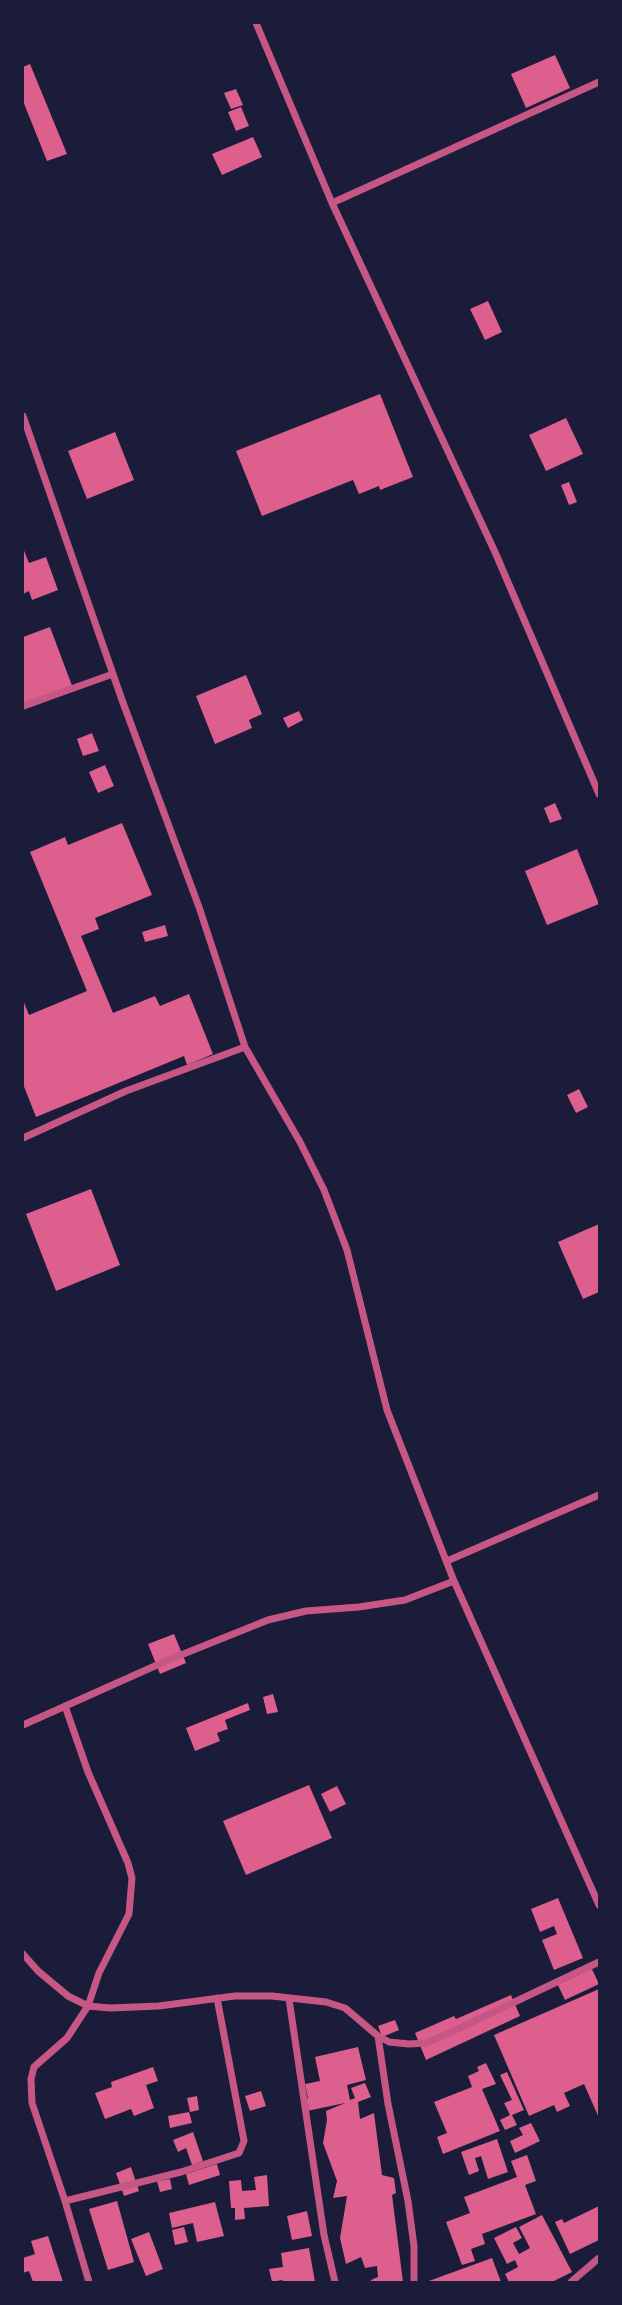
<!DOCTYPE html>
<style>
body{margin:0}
#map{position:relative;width:622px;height:2305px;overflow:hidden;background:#1b1b3a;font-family:"Libre Baskerville",serif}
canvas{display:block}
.frame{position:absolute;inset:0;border:24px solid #1b1b3a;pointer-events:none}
</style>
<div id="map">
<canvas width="622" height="2305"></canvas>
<div class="frame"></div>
</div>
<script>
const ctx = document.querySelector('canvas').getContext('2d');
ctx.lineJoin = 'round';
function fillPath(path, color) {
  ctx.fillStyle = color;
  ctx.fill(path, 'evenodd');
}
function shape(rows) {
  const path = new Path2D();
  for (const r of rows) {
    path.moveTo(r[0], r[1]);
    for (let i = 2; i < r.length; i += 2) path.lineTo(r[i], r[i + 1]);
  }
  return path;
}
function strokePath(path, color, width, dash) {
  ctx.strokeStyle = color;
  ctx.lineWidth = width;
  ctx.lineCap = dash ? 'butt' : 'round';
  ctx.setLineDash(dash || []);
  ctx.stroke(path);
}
const building = shape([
 [555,55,570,88,526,108,511,74],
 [30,64,67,154,47,161,23,101,23,67],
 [236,89,243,105,231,109,224,93],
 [241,107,249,126,236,131,228,112],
 [253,137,262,157,222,175,212,154],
 [488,301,502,332,485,340,470,309],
 [380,394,413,477,380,490,379,486,359,494,353,480,262,516,236,451],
 [566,418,583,454,546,471,529,435],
 [115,432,134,480,87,499,68,451],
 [569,482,577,502,569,505,561,485],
 [23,548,29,563,46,557,58,590,32,600,29,591,23,594],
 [50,627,74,691,23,710,23,637],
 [246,675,262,714,249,720,252,728,215,744,196,696],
 [299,711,303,720,288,728,283,718],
 [92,733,99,751,83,756,77,739],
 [105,765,114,786,98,793,89,772],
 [555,803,562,819,550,823,544,808],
 [122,823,152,895,95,918,99,929,81,936,113,1013,155,996,160,1006,189,994,213,1054,187,1065,184,1056,36,1117,23,1084,23,1000,29,1015,87,991,30,852,65,837,68,845],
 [577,849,599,904,547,925,525,871],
 [165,925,168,936,145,942,142,932],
 [579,1089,588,1107,576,1113,567,1095],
 [91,1189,120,1265,56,1291,26,1214],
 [599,1224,599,1292,583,1299,558,1242],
 [174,1634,186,1663,160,1674,148,1644],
 [273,1694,278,1712,267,1714,263,1697],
 [248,1703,250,1710,225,1720,228,1729,217,1733,220,1741,195,1751,186,1728],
 [309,1785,332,1838,246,1875,223,1821],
 [337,1786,346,1804,330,1812,321,1794],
 [558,1898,583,1958,554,1970,542,1940,557,1934,554,1926,540,1932,531,1909],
 [590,1965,599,1984,565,2000,556,1981],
 [599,1989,599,2118,584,2084,564,2093,570,2106,557,2112,554,2105,529,2116,494,2035],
 [511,1995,520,2016,426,2060,415,2033,454,2016,456,2019],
 [395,2020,399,2030,382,2037,378,2026],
 [358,2047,366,2080,347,2085,350,2100,355,2098,351,2088,365,2083,371,2097,358,2102,360,2119,374,2113,382,2175,394,2178,396,2193,392,2195,403,2282,371,2282,371,2280,378,2277,377,2266,365,2268,361,2257,346,2264,340,2238,347,2196,333,2198,337,2181,323,2143,327,2120,326,2111,345,2103,307,2111,304,2099,308,2098,305,2084,320,2081,315,2057],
 [486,2063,496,2084,482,2089,500,2131,443,2154,437,2137,447,2133,434,2102,472,2087,468,2076,479,2071,477,2067],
 [153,2067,158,2081,146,2085,154,2108,134,2116,131,2109,105,2119,95,2093,112,2087,111,2082],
 [507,2072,524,2110,512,2115,517,2125,505,2130,500,2120,510,2115,504,2103,512,2100,500,2075],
 [261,2091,266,2106,250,2111,245,2096],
 [197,2096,199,2110,190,2112,187,2098],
 [189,2112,192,2123,170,2128,168,2116],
 [531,2123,540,2141,515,2153,510,2141,523,2135,519,2128],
 [193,2132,203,2161,192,2165,186,2148,178,2152,173,2140],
 [497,2139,508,2172,488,2179,481,2156,475,2158,479,2171,469,2175,461,2152],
 [527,2155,536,2181,525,2185,536,2214,482,2234,485,2244,471,2249,475,2261,462,2265,446,2222,470,2213,464,2197,517,2177,511,2161],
 [217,2164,220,2175,189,2185,186,2174],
 [131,2167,139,2191,124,2196,116,2173],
 [267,2175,269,2206,244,2208,245,2219,235,2220,235,2208,231,2208,229,2181,241,2180,242,2191,256,2190,254,2177],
 [170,2179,172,2189,160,2192,157,2181],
 [117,2201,134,2262,108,2270,89,2209],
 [215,2202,224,2236,197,2242,193,2223,172,2228,169,2213],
 [599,2206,599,2240,570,2254,555,2222,562,2219,564,2223],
 [307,2211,312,2236,292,2240,287,2216],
 [542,2215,572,2272,552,2282,509,2282,505,2274,518,2267,515,2260,507,2264,494,2238,516,2227,522,2238,513,2243,519,2254,530,2248,519,2227],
 [184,2227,188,2242,175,2245,172,2230],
 [149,2232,163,2269,146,2276,131,2239],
 [48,2236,63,2282,33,2282,29,2271,23,2273,23,2258,35,2254,31,2241],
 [309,2248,315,2282,283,2282,282,2280,272,2282,269,2269,283,2267,281,2253],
 [492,2258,501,2282,426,2282]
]);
const minor = shape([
 [256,23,332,203,495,552,599,794],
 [332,203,599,82],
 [23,416,122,700,199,907,245,1047,126,1091,23,1138],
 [23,706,113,674],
 [447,1561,599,1495],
 [454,1581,599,1905],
 [65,1706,88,1772,128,1863,132,1878,129,1914,99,1973,88,2006,67,2038,34,2067,31,2079,32,2103,65,2201,89,2282],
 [23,1725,166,1661,268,1620,306,1611,359,1607,405,1600,454,1581,387,1410,347,1250,324,1190,300,1142,245,1047],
 [23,1954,38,1971,68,1996,88,2006,110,2008,159,2006,235,1996,272,1996,326,2002,345,2008,378,2036,389,2042,409,2044,426,2043,447,2034,599,1962],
 [289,1999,324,2235,335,2282],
 [378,2036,388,2104,408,2201,414,2246,414,2282],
 [65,2201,181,2172,239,2153,244,2141,217,1998],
 [571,2282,599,2258]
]);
fillPath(building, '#dd5f8e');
strokePath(minor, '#c65784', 7);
</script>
